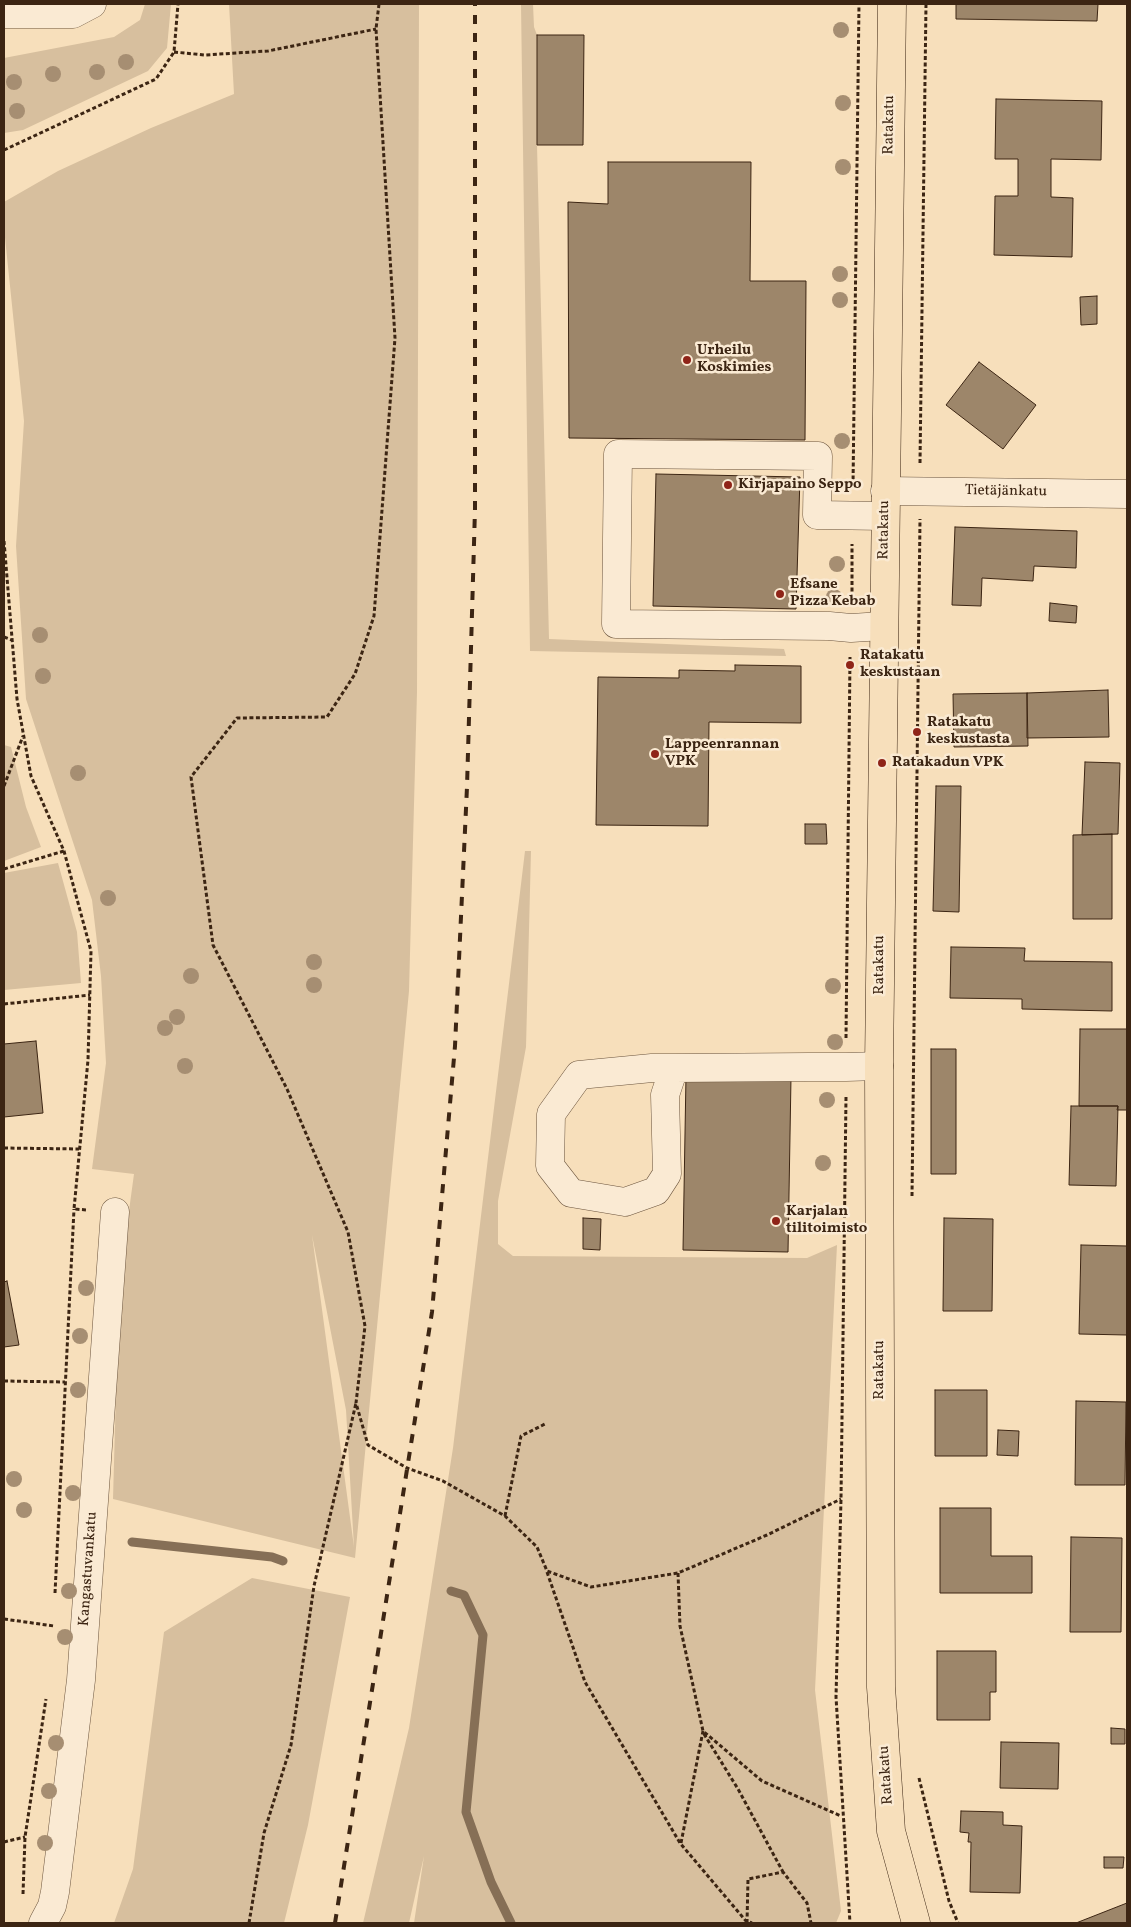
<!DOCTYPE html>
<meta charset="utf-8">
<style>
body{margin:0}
#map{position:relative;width:1131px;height:1927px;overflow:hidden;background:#f7dfbb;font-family:Vollkorn,serif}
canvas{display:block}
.frame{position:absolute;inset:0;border:5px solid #3c2513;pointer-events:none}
</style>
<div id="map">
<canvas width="1131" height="1927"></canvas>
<div class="frame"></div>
</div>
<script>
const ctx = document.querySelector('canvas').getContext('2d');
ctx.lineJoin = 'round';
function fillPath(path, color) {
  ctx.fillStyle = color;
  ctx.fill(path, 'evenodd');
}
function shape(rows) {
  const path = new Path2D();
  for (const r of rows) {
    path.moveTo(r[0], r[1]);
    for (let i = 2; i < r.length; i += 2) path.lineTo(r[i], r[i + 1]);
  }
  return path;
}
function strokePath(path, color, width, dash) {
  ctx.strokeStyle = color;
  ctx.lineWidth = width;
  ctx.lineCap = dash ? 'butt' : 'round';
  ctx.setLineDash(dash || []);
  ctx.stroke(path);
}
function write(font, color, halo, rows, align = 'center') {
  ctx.font = font + ' Vollkorn,serif';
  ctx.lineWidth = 5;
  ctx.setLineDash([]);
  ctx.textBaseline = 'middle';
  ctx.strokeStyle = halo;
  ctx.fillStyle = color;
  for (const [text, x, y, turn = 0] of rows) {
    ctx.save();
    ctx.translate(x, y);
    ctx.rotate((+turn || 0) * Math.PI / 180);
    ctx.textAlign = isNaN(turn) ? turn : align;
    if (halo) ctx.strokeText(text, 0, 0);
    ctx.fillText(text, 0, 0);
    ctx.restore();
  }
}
const green = shape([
 [145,4,171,4,167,48,148,71,23,130,4,133,4,58,114,37,140,20],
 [229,4,419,4,417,692,409,991,355,1558,113,1499,119,1284,134,1174,92,1169,106,1063,101,976,92,900,26,699,16,546,24,421,4,228,4,202,58,171,151,128,234,94],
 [312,1235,346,1410,354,1547],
 [521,4,533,4,534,27,537,35,537,145,549,639,784,649,786,656,530,651],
 [4,745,11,747,26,807,41,847,4,861],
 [525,851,531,851,526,1047,498,1201,498,1244,513,1256,807,1258,837,1245,815,1690,841,1911,836,1923,414,1923,424,1856,409,1923,363,1923,409,1728,453,1448],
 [58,863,77,932,81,983,4,990,4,873],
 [252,1578,350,1597,308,1825,284,1923,114,1923,133,1869,164,1632]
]);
const stream = shape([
 [132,1542,272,1557,283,1561],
 [451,1591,464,1595,483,1635,466,1812,491,1882,511,1923]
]);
const building = shape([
 [956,4,1098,4,1097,21,956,19,956,4],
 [537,35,584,35,583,145,537,145,537,35],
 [996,99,1102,101,1101,160,1051,159,1051,197,1073,198,1072,257,994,255,995,196,1018,196,1018,159,995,159,996,99],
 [608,162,751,162,750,281,806,281,805,440,569,438,568,202,608,204,608,162],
 [1097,296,1097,324,1081,325,1080,297,1097,296],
 [979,362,1036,405,1003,449,946,405,979,362],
 [656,474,800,477,796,609,653,606,656,474],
 [955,527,1077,531,1076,568,1034,566,1033,581,982,578,981,606,952,605,955,527],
 [1050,603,1077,606,1076,623,1049,621,1050,603],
 [735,665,801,666,801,723,709,722,708,826,596,825,598,677,679,678,679,670,735,671,735,665],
 [1108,690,1109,737,1027,738,1027,693,1108,690],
 [1027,693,1028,746,954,747,953,694,1027,693],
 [1085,762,1120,763,1118,834,1082,835,1085,762],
 [936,786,961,786,959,912,933,911,936,786],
 [805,824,826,824,827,844,805,844,805,824],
 [1112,834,1112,919,1073,919,1073,835,1112,834],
 [951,947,1025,948,1024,961,1112,962,1112,1011,1022,1009,1022,999,950,998,951,947],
 [1080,1029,1127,1029,1127,1110,1117,1110,1118,1106,1079,1106,1080,1029],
 [36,1041,43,1113,4,1117,4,1044,36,1041],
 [931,1049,956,1049,956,1174,931,1174,931,1049],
 [686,1076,791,1077,788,1252,683,1250,686,1076],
 [1071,1106,1118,1106,1116,1186,1069,1185,1071,1106],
 [583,1218,601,1219,600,1250,583,1249,583,1218],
 [944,1218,993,1219,992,1311,943,1311,944,1218],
 [1081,1245,1127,1246,1127,1335,1079,1334,1081,1245],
 [7,1281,19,1345,4,1347,4,1282,7,1281],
 [935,1390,987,1390,987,1456,935,1456,935,1390],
 [1076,1401,1126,1402,1125,1485,1075,1485,1076,1401],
 [998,1430,1019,1431,1018,1456,997,1455,998,1430],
 [940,1508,991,1508,991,1556,1032,1556,1032,1593,940,1593,940,1508],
 [1071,1537,1122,1538,1121,1632,1070,1632,1071,1537],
 [937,1651,996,1651,996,1692,990,1692,990,1720,937,1720,937,1651],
 [1111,1728,1125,1729,1125,1744,1111,1744,1111,1728],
 [1001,1742,1059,1743,1058,1789,1000,1788,1001,1742],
 [961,1811,1003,1812,1003,1825,1022,1826,1020,1893,970,1892,971,1842,968,1842,969,1833,960,1832,961,1811],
 [1104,1857,1124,1857,1123,1868,1104,1868,1104,1857],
 [1127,1903,1127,1923,1076,1923,1127,1903]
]);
const path = shape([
 [379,4,376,29,395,338,374,616,355,674,327,717,237,718,191,777,213,945,287,1089,348,1232,365,1326,356,1403,368,1445,407,1468,443,1481,505,1516,537,1547,547,1571,591,1587,678,1573,767,1535,841,1499],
 [174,52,205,55,268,51,376,29],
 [4,150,156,79,174,52,178,4],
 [920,463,926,4],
 [853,486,859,4],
 [4,541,17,699,31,776,64,851,91,951,88,1060,74,1209,87,1210],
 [852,598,852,544],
 [4,637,12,640],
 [4,786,23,736],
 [4,869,64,851],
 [4,1004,90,995],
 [846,1038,850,657],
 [846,1097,841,1499,836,1697,850,1923],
 [4,1148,79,1149],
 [912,1196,920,519],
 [4,1381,65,1382],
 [505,1516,521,1436,545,1424],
 [547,1572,585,1682,680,1843,746,1921,752,1923],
 [678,1573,680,1626,703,1731,762,1781,841,1816],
 [55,1593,74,1209],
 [4,1619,54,1626],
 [704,1734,738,1789,783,1872],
 [919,1778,949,1901,958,1923],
 [4,1842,25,1837],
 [681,1843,703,1731],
 [23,1894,25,1837,46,1699],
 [249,1923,264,1833,291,1745,314,1586,356,1403],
 [747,1923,748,1879,783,1872,807,1903,811,1923]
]);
const minor = shape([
 [4,14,73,14,92,4],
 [885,491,1127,494],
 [883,626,851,628,829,626,616,624,618,454,818,456,817,515,885,516],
 [674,1068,665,1095,667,1174,656,1191,625,1202,571,1193,550,1166,551,1114,579,1075,652,1068,674,1068,808,1067,846,1067,879,1066],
 [43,1923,52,1906,55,1892,81,1680,115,1212]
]);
const major = shape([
 [892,4,879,1066,881,1687,891,1831,916,1923]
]);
const rail = shape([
 [335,1923,432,1312,455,1046,467,787,475,509,475,4]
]);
const trees = [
 [841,30],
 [126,62],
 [97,72],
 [53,74],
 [14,82],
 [843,103],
 [17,111],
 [843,167],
 [840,274],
 [840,300],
 [842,441],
 [837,564],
 [834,597],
 [40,635],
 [43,676],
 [78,773],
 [108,898],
 [314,962],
 [191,976],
 [314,985],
 [833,986],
 [177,1017],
 [165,1028],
 [835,1042],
 [185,1066],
 [827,1100],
 [823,1163],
 [86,1288],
 [80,1336],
 [78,1390],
 [14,1479],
 [73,1493],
 [24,1510],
 [69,1591],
 [65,1637],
 [56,1743],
 [49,1791],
 [45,1843]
];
const markers = [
 [687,360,5,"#8f2418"],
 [728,485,5,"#8f2418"],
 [780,594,5,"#8f2418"],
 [850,665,5,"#8f2418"],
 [917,732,5,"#8f2418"],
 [655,754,5,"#8f2418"],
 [882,763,5,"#8f2418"],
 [776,1221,5,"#8f2418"]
];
const streetNames = [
 ["Ratakatu",890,125,-89],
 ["Tietäjänkatu",1006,492,1],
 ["Ratakatu",885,530,-89],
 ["Ratakatu",880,965,-90],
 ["Ratakatu",880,1370,-90],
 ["Kangastuvankatu",89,1569,-86],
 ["Ratakatu",887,1775,-94]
];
const poiNames = [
 ["Urheilu",697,351],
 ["Koskimies",697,368],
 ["Kirjapaino Seppo",738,485],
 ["Efsane",790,585],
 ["Pizza Kebab",790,602],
 ["Ratakatu",860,656],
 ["keskustaan",860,673],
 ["Ratakatu",927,723],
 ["keskustasta",927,740],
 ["Lappeenrannan",665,745],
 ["VPK",665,762],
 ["Ratakadun VPK",892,763],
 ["Karjalan",786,1212],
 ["tilitoimisto",786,1229]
];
fillPath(green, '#d7bf9e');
strokePath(stream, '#866f56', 9);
fillPath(building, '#9d866a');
strokePath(building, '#3c2513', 1);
strokePath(minor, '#6b543d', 29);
strokePath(major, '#3c2513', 29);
strokePath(path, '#3c2513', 3, [4, 2.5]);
strokePath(minor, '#faead3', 28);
strokePath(major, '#f7dfbb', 28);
strokePath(rail, '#3c2513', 4, [9, 9]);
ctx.fillStyle = '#a68e72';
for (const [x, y] of trees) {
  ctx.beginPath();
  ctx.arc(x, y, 8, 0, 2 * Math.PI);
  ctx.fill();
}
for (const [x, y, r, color] of markers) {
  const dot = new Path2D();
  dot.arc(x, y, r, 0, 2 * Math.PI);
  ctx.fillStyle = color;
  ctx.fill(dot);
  strokePath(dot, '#faead3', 2);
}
write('15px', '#3c2513', '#faead3', streetNames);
write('bold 15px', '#3c2513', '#faead3', poiNames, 'left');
</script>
